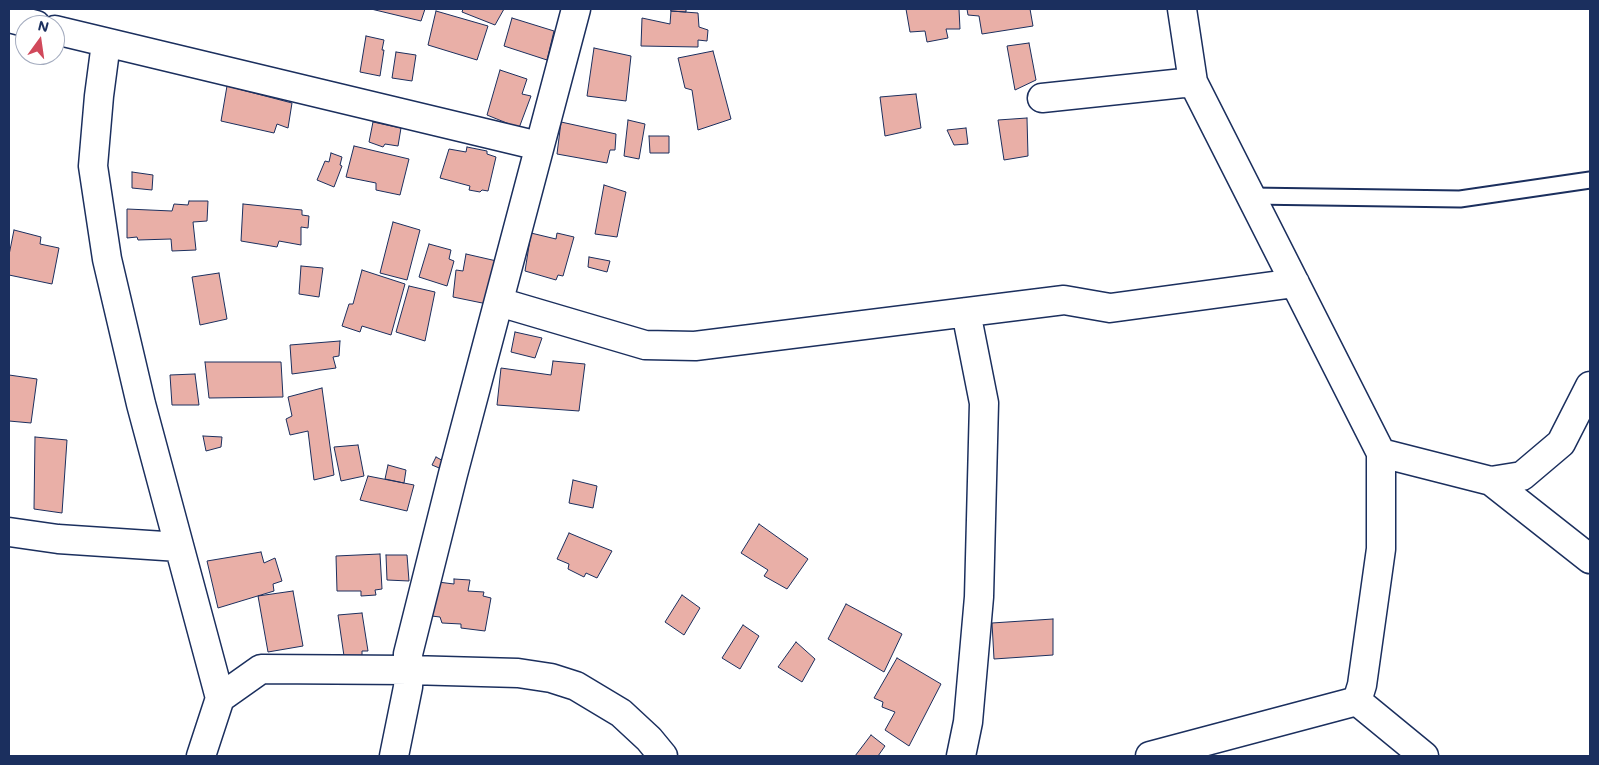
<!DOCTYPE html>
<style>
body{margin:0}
#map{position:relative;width:1599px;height:765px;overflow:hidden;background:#fff;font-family:Mali,sans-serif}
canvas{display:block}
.frame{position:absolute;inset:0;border:10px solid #1b2f5e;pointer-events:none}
.north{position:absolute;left:15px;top:15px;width:50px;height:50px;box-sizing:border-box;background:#fff;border:1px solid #a4acbf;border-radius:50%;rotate:14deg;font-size:14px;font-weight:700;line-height:20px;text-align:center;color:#1b2f5e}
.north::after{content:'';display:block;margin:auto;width:18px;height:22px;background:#d1495b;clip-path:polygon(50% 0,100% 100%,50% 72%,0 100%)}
</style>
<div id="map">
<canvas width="1599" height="765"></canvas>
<div class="frame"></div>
<div class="north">N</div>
</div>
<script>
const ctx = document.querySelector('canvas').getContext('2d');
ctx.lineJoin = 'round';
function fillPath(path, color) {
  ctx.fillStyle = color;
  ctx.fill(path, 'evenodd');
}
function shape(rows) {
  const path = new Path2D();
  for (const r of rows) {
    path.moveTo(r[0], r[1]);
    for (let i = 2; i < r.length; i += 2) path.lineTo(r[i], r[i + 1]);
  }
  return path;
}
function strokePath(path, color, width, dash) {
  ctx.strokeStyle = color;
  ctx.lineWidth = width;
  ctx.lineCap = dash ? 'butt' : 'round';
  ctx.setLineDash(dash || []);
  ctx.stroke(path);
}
const building = shape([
 [371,9,425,9,421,21,371,9],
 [463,9,504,9,495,25,462,12,463,9],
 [670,9,686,9,686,12,671,11,670,9],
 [906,9,959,9,960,29,946,29,948,38,927,42,925,31,910,32,906,9],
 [967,9,1030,9,1033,26,982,34,979,16,968,15,967,9],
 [436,11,488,26,477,60,428,45,436,11],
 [671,11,698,13,699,27,708,30,707,41,698,40,698,47,641,46,642,18,670,24,671,11],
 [512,18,554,31,547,60,504,46,512,18],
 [366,36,384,40,382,50,384,50,380,76,360,72,366,36],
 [1029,43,1036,80,1015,90,1007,46,1029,43],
 [594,48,631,56,626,101,587,96,594,48],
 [713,51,731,119,698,130,692,90,685,88,678,58,713,51],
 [396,52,416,55,412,81,392,78,396,52],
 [500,70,527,79,522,94,531,96,519,128,487,115,500,70],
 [227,86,292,103,288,128,277,124,274,133,221,121,227,86],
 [916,94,921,128,885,136,880,97,916,94],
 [1027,118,1028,156,1004,160,998,120,1027,118],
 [628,120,645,124,639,159,624,156,628,120],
 [373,122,401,128,398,146,385,144,383,147,369,142,373,122],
 [561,122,616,134,615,150,610,150,607,163,557,154,561,122],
 [966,128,968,144,954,145,947,130,966,128],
 [649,136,669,136,669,153,650,153,649,136],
 [354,146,409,159,400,195,376,190,376,183,346,177,354,146],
 [467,147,487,151,487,154,496,157,488,191,482,190,480,192,469,190,470,186,440,178,449,149,466,152,467,147],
 [331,153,342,157,340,165,342,166,334,187,317,180,325,161,329,162,331,153],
 [132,172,153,175,152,190,132,188,132,172],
 [604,185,626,192,617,237,595,234,604,185],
 [189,201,208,201,207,221,193,222,196,250,172,251,171,239,138,240,137,237,127,238,127,209,172,211,174,204,188,205,189,201],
 [243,204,302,210,302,215,309,216,308,228,301,227,301,245,279,241,277,247,241,241,243,204],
 [393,222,420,230,407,280,380,273,393,222],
 [14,230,41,237,40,244,59,248,52,284,9,275,9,255,14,230],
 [531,233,556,239,557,233,574,237,563,276,558,275,556,280,525,271,531,233],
 [429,244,451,250,449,259,454,261,447,286,419,277,429,244],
 [466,254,501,262,492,305,453,297,456,270,463,271,466,254],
 [589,257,610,261,607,272,588,267,589,257],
 [301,266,323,268,319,297,299,294,301,266],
 [362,270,405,284,391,335,362,326,360,332,342,326,349,304,353,304,362,270],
 [219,273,227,319,200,325,192,277,219,273],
 [409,286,435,292,425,341,396,332,409,286],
 [515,332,542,338,535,358,511,352,515,332],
 [340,341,339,356,333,357,336,368,292,374,290,345,340,341],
 [553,361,585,364,579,411,497,405,501,368,551,375,553,361],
 [205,362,281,362,283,397,209,398,205,362],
 [195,374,199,405,172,405,170,375,195,374],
 [9,375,37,379,31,423,9,421,9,375],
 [322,388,334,475,314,480,308,431,290,435,286,419,292,416,288,397,322,388],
 [203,436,222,437,221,447,206,451,203,436],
 [35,437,67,440,62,513,34,509,35,437],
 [358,445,364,476,341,481,334,447,358,445],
 [436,457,447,463,444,470,432,465,436,457],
 [388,465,406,470,404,483,385,479,388,465],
 [368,476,414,485,407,511,360,500,368,476],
 [573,480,597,486,593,508,569,503,573,480],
 [759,524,808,559,787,589,764,576,768,570,741,553,759,524],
 [569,533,612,551,597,578,586,573,584,577,568,569,569,564,557,559,569,533],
 [261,552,264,563,275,558,282,581,273,584,274,591,218,608,207,561,261,552],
 [380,554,382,589,375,590,376,595,361,596,361,591,337,591,336,556,380,554],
 [386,555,407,555,409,581,387,580,386,555],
 [454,579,470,580,468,591,484,592,483,596,491,598,485,631,461,628,461,624,442,623,440,617,423,615,430,581,454,584,454,579],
 [293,591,303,646,268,652,258,596,293,591],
 [682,595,700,608,684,635,665,622,682,595],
 [846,604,902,634,884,672,828,639,846,604],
 [362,613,368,651,362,651,362,658,344,656,338,615,362,613],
 [1053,619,1053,655,994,659,992,623,1053,619],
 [743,625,759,636,740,669,722,658,743,625],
 [796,642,815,659,802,682,778,667,796,642],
 [897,658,941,684,909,746,885,730,895,712,882,707,883,702,874,698,897,658],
 [871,735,885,746,878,756,855,756,871,735]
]);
const lane = shape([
 [1251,196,1460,199,1590,180]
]);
const street = shape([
 [1182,9,1193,82,1381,453,1381,549,1362,685,1357,701,1424,756],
 [9,18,36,25],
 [55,30,539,146],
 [106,43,99,96,93,166,107,259,141,404,220,698],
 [1042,98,1193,82],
 [499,302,645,345,695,346,1064,300,1110,308,1295,283],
 [1381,453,1491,481,1522,476,1561,443,1590,386],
 [1491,481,1590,559],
 [9,532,58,539,179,547],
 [201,756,220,698,261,669,409,670,518,673,551,678,576,686,621,713,649,739,663,756],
 [394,756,408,687,409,670,408,654,453,474,576,9],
 [961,756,968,722,979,597,984,403,966,312],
 [1150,756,1357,701]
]);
fillPath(building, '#e9afa7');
strokePath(building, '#1b2f5e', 1);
strokePath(lane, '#1b2f5e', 19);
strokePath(street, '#1b2f5e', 31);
strokePath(lane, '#fff', 15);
strokePath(street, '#fff', 28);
</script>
